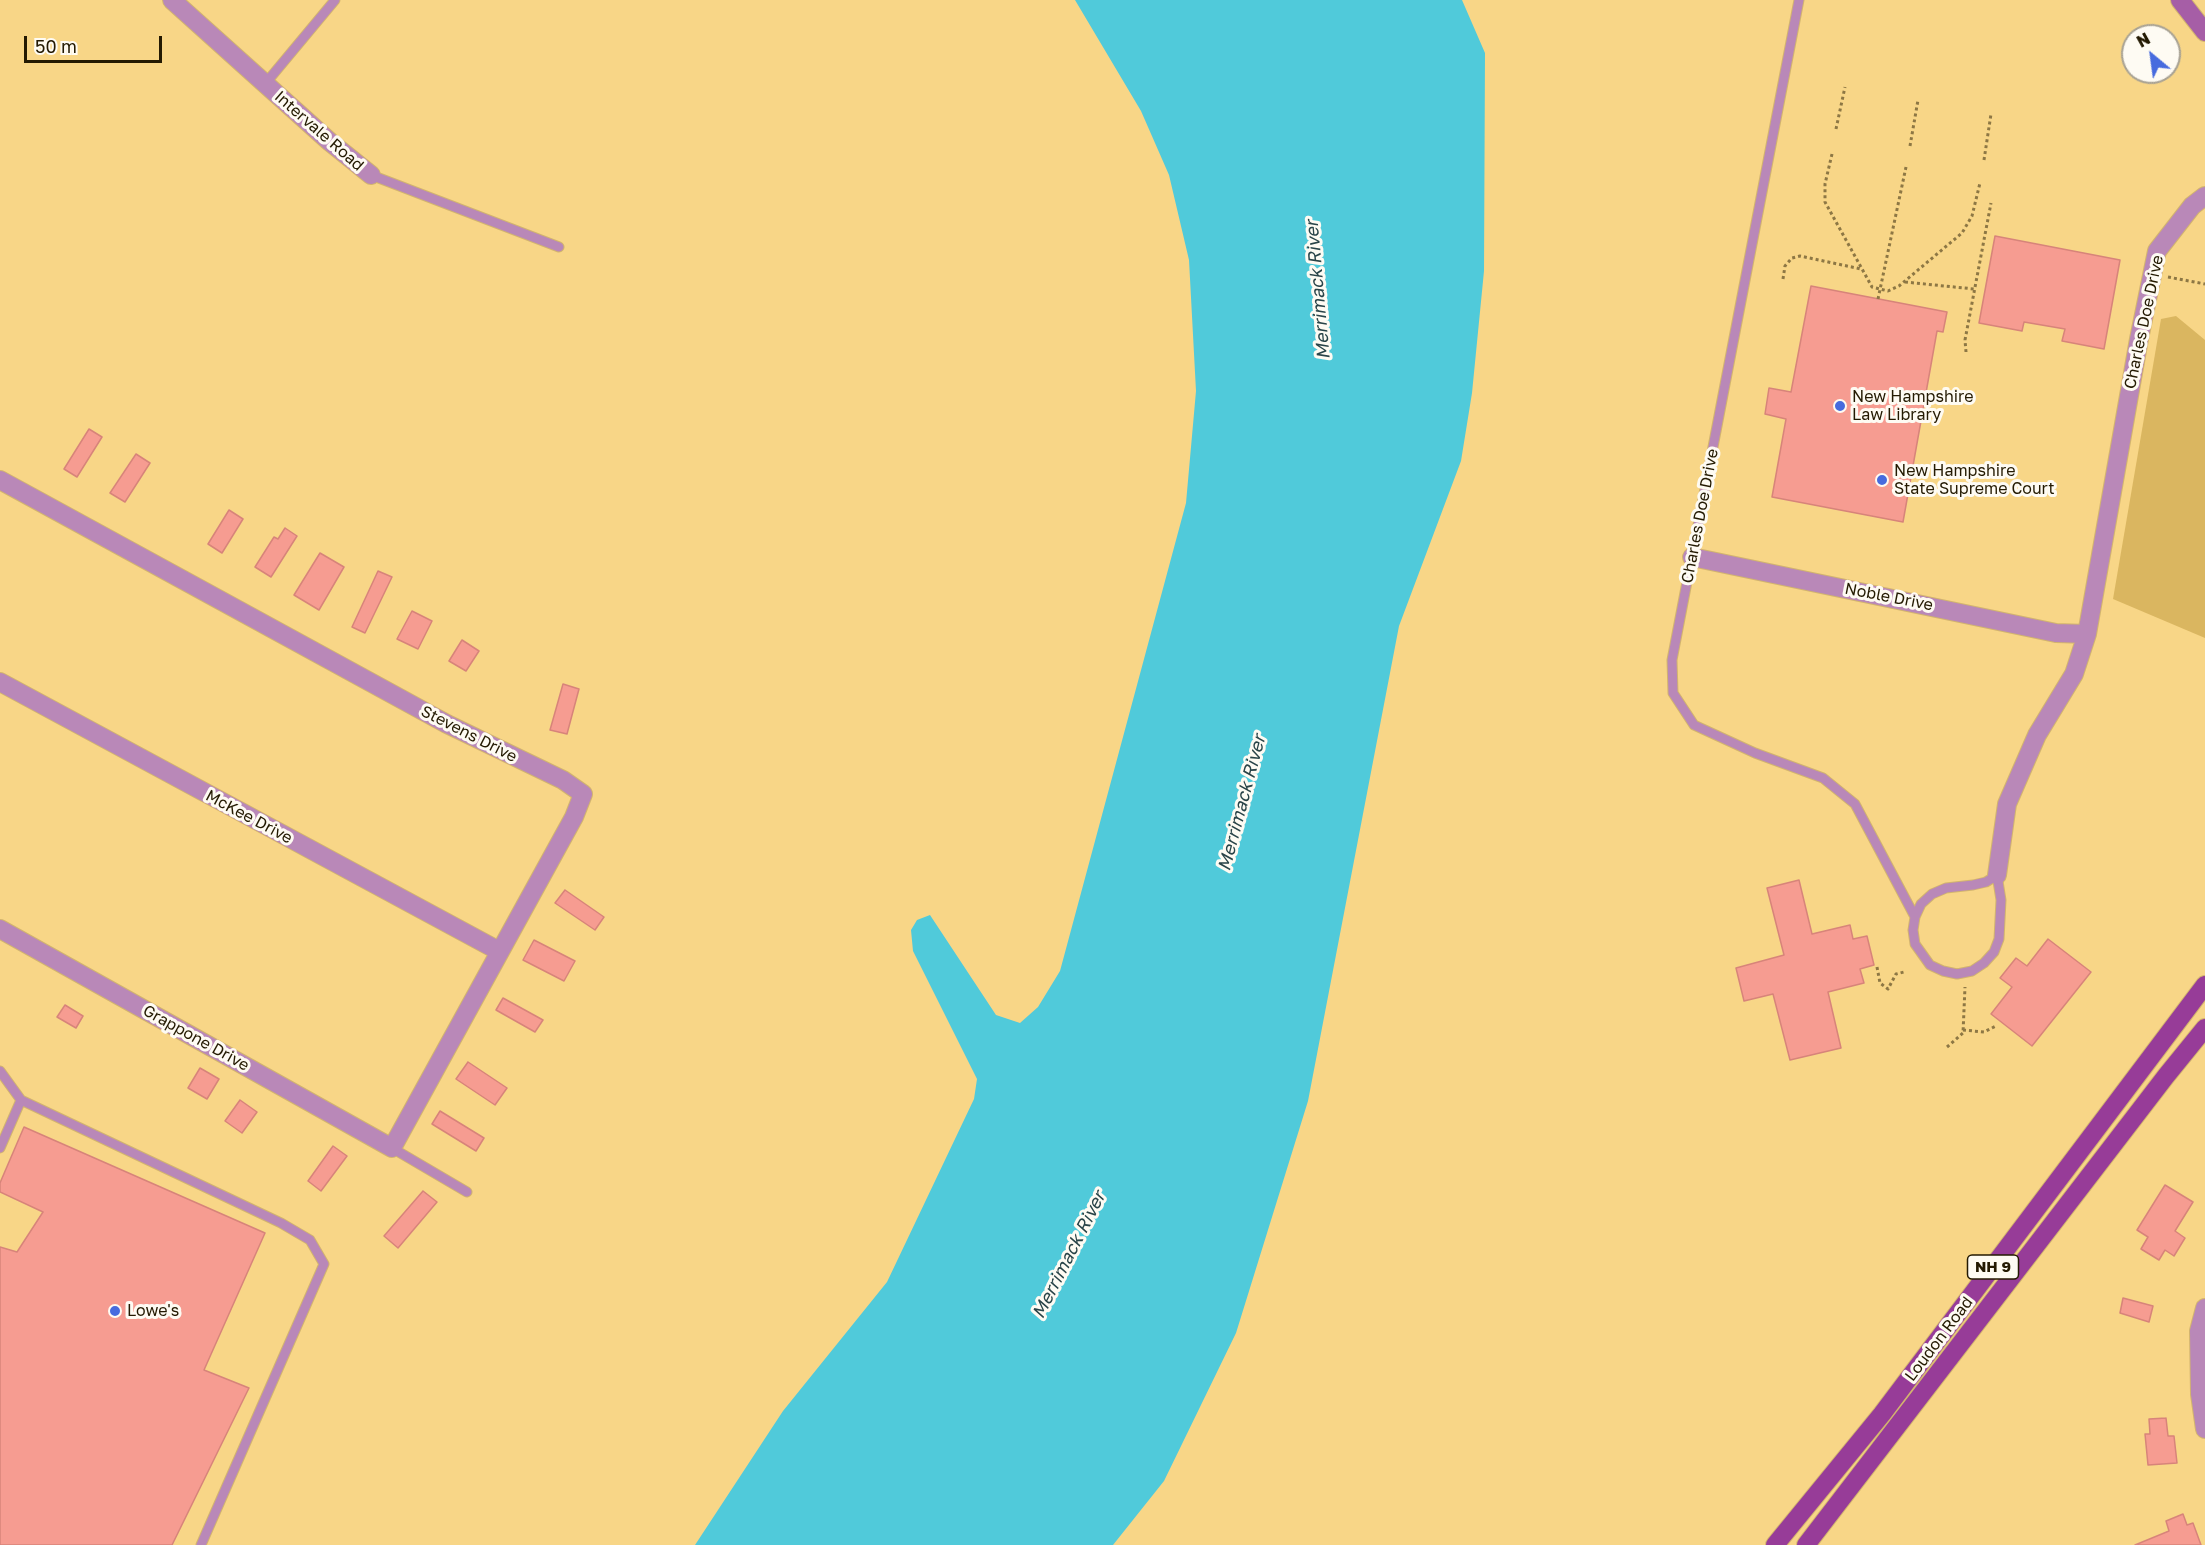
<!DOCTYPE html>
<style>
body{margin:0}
#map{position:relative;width:2205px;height:1545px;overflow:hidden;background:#f8d687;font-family:"Golos Text",sans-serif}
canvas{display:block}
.north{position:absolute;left:2121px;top:24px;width:60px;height:60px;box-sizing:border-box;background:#fefbf3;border:2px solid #a7a193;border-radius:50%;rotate:331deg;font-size:16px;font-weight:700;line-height:24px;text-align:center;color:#241a02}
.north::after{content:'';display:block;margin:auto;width:21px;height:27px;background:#476bde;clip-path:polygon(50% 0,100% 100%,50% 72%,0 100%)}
.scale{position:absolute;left:24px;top:36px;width:138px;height:27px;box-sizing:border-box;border:3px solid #241a02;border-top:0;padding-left:8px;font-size:18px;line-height:21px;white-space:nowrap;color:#241a02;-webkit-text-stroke:4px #fefbf3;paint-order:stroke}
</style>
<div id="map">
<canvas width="2205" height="1545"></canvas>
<div class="north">N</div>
<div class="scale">50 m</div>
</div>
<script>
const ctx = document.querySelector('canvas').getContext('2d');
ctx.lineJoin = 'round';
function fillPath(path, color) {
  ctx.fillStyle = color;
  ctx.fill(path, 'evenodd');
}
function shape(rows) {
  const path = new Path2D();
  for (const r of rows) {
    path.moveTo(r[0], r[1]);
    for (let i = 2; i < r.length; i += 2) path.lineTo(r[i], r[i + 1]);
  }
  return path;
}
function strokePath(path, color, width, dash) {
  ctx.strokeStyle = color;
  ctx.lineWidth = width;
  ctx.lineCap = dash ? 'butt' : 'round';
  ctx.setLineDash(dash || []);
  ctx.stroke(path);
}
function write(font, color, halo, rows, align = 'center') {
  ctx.font = font + ' "Golos Text",sans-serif';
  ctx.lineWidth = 6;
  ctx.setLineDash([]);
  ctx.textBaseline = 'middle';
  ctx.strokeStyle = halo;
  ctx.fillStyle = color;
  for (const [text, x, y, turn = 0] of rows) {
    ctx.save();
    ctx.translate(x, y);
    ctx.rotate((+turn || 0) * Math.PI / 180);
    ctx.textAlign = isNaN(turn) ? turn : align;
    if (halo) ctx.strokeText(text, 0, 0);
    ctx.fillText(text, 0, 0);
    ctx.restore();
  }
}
const green = shape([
 [2176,316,2205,340,2205,638,2113,599,2161,319]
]);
const water = shape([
 [1075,0,1462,0,1485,53,1484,271,1472,393,1461,461,1399,626,1308,1101,1236,1333,1164,1481,1113,1545,695,1545,783,1411,887,1282,974,1099,977,1079,913,951,911,930,917,920,930,915,996,1015,1020,1023,1038,1007,1060,971,1186,503,1196,391,1189,260,1169,175,1141,111]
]);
const building = shape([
 [1995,236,2120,260,2104,349,2062,341,2065,329,2024,322,2022,331,1979,323,1995,236],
 [1811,286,1947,312,1943,332,1937,331,1903,522,1772,497,1786,419,1765,414,1769,388,1791,392,1811,286],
 [89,429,102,437,77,477,64,469,89,429],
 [136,454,150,463,125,502,110,493,136,454],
 [229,510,243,519,222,553,208,544,229,510],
 [285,528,297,536,271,577,255,567,274,537,278,539,285,528],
 [320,553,344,567,319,610,294,595,320,553],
 [378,571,392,577,365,633,352,627,378,571],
 [412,611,432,621,418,649,397,639,412,611],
 [462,640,479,651,466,671,449,661,462,640],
 [563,684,579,689,567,734,550,730,563,684],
 [1799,880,1812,934,1850,925,1853,939,1867,936,1874,965,1860,969,1864,983,1828,992,1841,1048,1790,1060,1773,994,1744,1001,1736,968,1784,955,1767,888,1799,880],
 [565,890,604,917,595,930,555,903,565,890],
 [2048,939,2091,972,2032,1046,1991,1014,2012,987,2000,978,2016,958,2027,966,2048,939],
 [534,940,575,961,564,981,523,960,534,940],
 [503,998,543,1020,535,1032,496,1010,503,998],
 [65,1005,83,1016,76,1028,57,1017,65,1005],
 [468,1062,507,1088,495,1105,456,1079,468,1062],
 [200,1068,219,1079,207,1099,188,1088,200,1068],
 [240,1100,257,1112,242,1133,225,1121,240,1100],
 [440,1111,484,1138,476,1151,432,1124,440,1111],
 [24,1127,265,1233,204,1370,249,1388,172,1545,0,1545,0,1247,17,1252,43,1212,0,1192,0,1183,24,1127],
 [333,1146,347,1156,321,1191,308,1181,333,1146],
 [2165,1185,2193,1202,2175,1231,2185,1238,2174,1256,2165,1250,2159,1260,2141,1249,2148,1237,2137,1230,2165,1185],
 [423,1191,437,1202,398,1248,384,1236,423,1191],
 [2123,1298,2153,1306,2149,1322,2120,1313,2123,1298],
 [2166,1418,2168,1436,2174,1436,2177,1463,2148,1465,2145,1434,2150,1434,2149,1419,2166,1418],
 [2183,1514,2187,1525,2193,1523,2201,1545,2135,1545,2169,1531,2166,1521,2183,1514]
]);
const path = shape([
 [1836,129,1845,87],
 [1910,146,1918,100],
 [1832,154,1825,184,1825,202,1872,287,1888,291,1899,286,1962,233,1972,216,1980,183],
 [1984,160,1991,114],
 [2168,277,2205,284],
 [1783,279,1785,266,1792,258,1800,256,1861,269],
 [1905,282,1974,289],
 [1878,299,1906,167],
 [1966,352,1965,340,1991,203],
 [1877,967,1880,983,1888,989,1896,974,1904,972],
 [1963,1030,1984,1032,1996,1026],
 [1947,1047,1963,1033,1965,987]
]);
const lane = shape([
 [1799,0,1672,660,1673,693,1694,725,1755,753,1823,778,1855,804,1915,917],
 [265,84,335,0],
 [371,175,559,247],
 [1997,875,2001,900,1999,939,1994,952,1984,963,1972,971,1957,974,1943,971,1930,965,1915,944,1913,930,1915,917,1921,904,1932,894,1946,888,1973,885,1986,882,1997,875],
 [0,1071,21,1100,281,1223,310,1240,324,1264,201,1545],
 [0,1148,21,1100],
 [392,1148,467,1192]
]);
const street = shape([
 [172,0,330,142,371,175],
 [0,480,447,724,563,780,583,794,574,817,392,1148,0,929],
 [1692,557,2056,633,2087,634],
 [0,682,499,951],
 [1997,875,2007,804,2037,735,2074,674,2087,634,2139,339,2157,251,2192,206,2205,196],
 [2205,1308,2199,1331,2200,1394,2205,1429]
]);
const secondary = shape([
 [2180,0,2205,32]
]);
const primary = shape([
 [1775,1545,1882,1414,2205,985],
 [1806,1545,2166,1076,2205,1028]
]);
const markers = [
 [1840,406,6,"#476bde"],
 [1882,480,6,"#476bde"],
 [115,1311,6,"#476bde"]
];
const shields = [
 [1993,1267,51]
];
const shieldNames = [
 ["NH 9",1993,1267]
];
const streetNames = [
 ["Intervale Road",319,131,41],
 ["Charles Doe Drive",2144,322,-78],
 ["Charles Doe Drive",1700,516,-79],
 ["Noble Drive",1889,597,11],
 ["Stevens Drive",469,734,27],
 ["McKee Drive",249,817,28],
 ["Grappone Drive",196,1038,29],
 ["Loudon Road",1939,1339,-53]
];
const poiNames = [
 ["New Hampshire",1852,397],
 ["Law Library",1852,415],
 ["New Hampshire",1894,471],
 ["State Supreme Court",1894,489],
 ["Lowe's",127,1311]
];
const waterNames = [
 ["Merrimack River",1318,290,-95],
 ["Merrimack River",1242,803,-75],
 ["Merrimack River",1069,1255,-63]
];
fillPath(green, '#dab660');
fillPath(water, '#50cada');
fillPath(building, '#f69c91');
strokePath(building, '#d7847a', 1.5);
strokePath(lane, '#d2b46f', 11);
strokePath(street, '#d2b46f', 20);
strokePath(secondary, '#d2b46f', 20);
strokePath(primary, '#d2b46f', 20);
strokePath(path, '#8d7744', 3, [3, 3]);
strokePath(lane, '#b988b8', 9);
strokePath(street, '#b988b8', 18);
strokePath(secondary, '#a65ea6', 18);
strokePath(primary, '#973c98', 18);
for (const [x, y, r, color] of markers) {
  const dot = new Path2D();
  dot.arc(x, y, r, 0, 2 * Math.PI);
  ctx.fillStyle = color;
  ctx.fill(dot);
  strokePath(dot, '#fefbf3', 2);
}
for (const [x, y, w] of shields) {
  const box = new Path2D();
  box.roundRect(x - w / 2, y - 12, w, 24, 4.5);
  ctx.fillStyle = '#fefbf3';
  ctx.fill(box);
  strokePath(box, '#241a02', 1.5);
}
write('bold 15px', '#241a02', null, shieldNames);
write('16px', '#241a02', '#fefbf3', streetNames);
write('16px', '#241a02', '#fefbf3', poiNames, 'left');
write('italic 18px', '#294448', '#fefbf3', waterNames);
</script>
